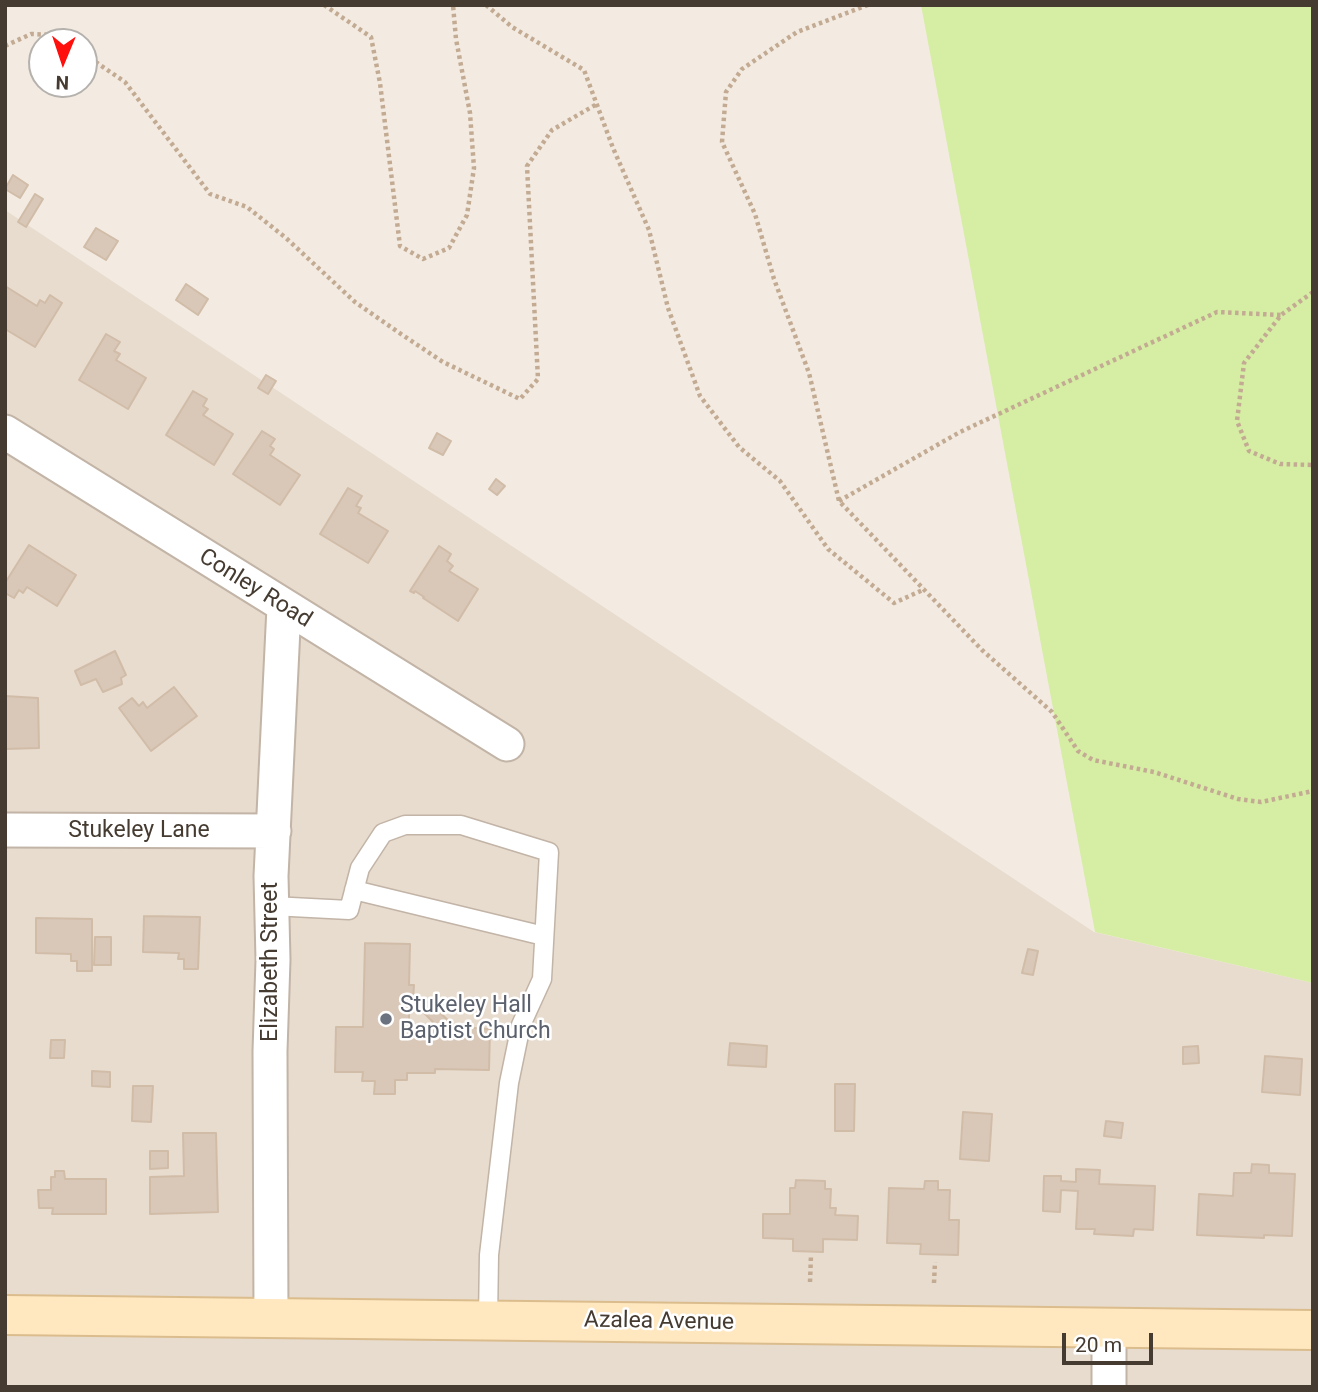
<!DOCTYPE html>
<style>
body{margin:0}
#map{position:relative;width:1318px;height:1392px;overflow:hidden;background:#f3ebe1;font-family:Roboto,sans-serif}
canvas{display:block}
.frame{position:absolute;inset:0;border:7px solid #453b31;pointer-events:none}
.north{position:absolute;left:28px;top:28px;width:70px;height:70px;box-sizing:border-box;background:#fff;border:2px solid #b5b1ad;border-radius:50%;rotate:182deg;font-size:19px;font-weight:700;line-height:28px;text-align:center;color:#453b31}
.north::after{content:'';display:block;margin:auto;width:24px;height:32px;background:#ff100c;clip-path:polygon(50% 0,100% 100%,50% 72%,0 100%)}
.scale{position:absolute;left:1062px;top:1333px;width:91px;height:32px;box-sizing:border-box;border:4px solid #453b31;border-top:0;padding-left:9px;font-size:21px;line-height:24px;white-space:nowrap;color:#453b31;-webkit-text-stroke:5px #fff;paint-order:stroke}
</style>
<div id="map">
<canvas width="1318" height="1392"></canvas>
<div class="frame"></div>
<div class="north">N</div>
<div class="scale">20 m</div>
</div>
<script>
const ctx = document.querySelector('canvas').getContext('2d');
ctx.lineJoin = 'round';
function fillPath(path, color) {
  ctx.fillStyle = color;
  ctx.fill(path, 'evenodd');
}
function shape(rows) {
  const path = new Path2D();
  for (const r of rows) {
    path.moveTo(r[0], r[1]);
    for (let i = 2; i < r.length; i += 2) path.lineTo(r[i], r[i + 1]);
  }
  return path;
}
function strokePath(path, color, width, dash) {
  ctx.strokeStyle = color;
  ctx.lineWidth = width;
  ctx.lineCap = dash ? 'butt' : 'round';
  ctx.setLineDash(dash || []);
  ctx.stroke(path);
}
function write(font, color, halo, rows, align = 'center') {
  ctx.font = font + ' Roboto,sans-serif';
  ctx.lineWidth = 5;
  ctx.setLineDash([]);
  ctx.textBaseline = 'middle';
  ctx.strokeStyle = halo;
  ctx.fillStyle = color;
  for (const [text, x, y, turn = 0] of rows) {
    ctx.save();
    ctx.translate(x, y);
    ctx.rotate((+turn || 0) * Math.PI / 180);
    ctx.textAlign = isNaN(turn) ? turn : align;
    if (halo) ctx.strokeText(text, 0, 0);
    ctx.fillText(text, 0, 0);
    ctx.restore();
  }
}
const residential = shape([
 [5,210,1094,932,1313,983,1313,1387,5,1387]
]);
const green = shape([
 [921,5,1313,5,1313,983,1095,932]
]);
const building = shape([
 [13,175,28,185,20,198,5,189,13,175],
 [35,194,43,199,26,227,18,222,35,194],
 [96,228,118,241,106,260,84,247,96,228],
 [186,284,208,299,198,315,176,300,186,284],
 [5,286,37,306,40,300,45,303,50,295,62,303,35,347,5,329,5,286],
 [106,334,120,342,114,351,120,354,116,360,146,378,128,409,79,380,106,334],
 [266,375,276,381,268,394,258,388,266,375],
 [193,391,207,399,203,406,208,409,203,415,233,434,214,465,166,435,193,391],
 [262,431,275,439,270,446,274,449,270,455,300,475,280,505,233,474,262,431],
 [437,433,451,441,443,455,429,448,437,433],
 [496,479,505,486,497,495,489,489,496,479],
 [348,488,362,496,356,506,361,508,358,513,388,531,368,563,320,534,348,488],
 [29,545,76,575,57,606,27,587,23,593,19,590,14,598,5,593,5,583,29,545],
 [439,546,451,554,447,561,453,566,449,571,478,589,458,621,423,598,424,597,415,591,414,593,410,591,439,546],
 [115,651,126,675,121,678,122,684,103,692,96,679,81,685,75,671,115,651],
 [174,687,197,716,151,751,119,708,132,698,139,706,143,702,147,708,174,687],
 [5,696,38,698,39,748,5,749,5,696],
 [144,916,200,917,198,969,184,969,184,959,178,959,179,953,143,952,144,916],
 [36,918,92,919,92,971,77,971,77,961,71,961,71,954,36,953,36,918],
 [95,937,111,937,111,965,94,965,95,937],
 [365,943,410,944,409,985,414,985,413,1000,429,1002,455,1027,490,1029,489,1070,435,1069,435,1073,407,1073,407,1080,395,1080,395,1094,374,1094,375,1081,362,1081,363,1072,335,1072,336,1027,363,1027,365,943],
 [409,1011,423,1012,439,1028,409,1027,409,1011],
 [1028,949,1038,951,1033,975,1022,973,1028,949],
 [51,1040,65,1040,64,1058,50,1058,51,1040],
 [730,1043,767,1046,766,1067,728,1065,730,1043],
 [1198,1046,1199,1063,1183,1064,1183,1047,1198,1046],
 [1265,1056,1302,1059,1300,1095,1262,1092,1265,1056],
 [92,1071,110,1072,110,1087,92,1086,92,1071],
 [835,1084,855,1084,854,1131,835,1131,835,1084],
 [133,1086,153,1086,151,1122,132,1121,133,1086],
 [963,1112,992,1114,989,1161,960,1159,963,1112],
 [1106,1121,1123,1123,1121,1138,1104,1136,1106,1121],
 [183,1133,216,1133,218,1212,150,1214,150,1177,184,1176,183,1133],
 [150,1151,168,1151,168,1168,150,1169,150,1151],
 [1252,1164,1269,1165,1269,1173,1295,1174,1292,1236,1264,1235,1264,1238,1197,1235,1199,1194,1233,1196,1234,1173,1251,1173,1252,1164],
 [1076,1169,1100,1170,1099,1184,1155,1186,1153,1230,1134,1229,1133,1236,1094,1234,1095,1229,1076,1229,1078,1191,1061,1190,1060,1212,1043,1211,1044,1176,1061,1176,1061,1181,1076,1182,1076,1169],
 [55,1171,64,1171,65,1179,106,1179,106,1214,52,1214,53,1208,39,1208,38,1190,51,1190,51,1177,55,1177,55,1171],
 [796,1180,825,1181,825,1189,831,1189,830,1208,836,1208,835,1215,858,1216,857,1240,823,1239,823,1252,793,1251,793,1239,763,1238,763,1214,790,1214,790,1188,795,1188,796,1180],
 [925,1181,938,1181,938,1190,950,1190,949,1220,959,1220,958,1255,920,1254,921,1244,887,1243,889,1188,924,1189,925,1181]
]);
const path = shape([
 [324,5,371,37,380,83,400,246,423,259,449,248,467,215,474,168,470,113,456,39,453,5],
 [486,5,512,27,584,70,613,148,649,230,668,308,700,396,739,447,780,481,828,549,894,603,925,589],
 [868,5,797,32,742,69,726,92,722,142,755,214,774,279,809,373,839,501,982,650,1052,712,1078,751,1093,760,1154,772,1238,799,1261,802,1313,791],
 [5,46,31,34,57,35,67,42],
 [84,54,125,82,210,194,247,207,286,238,355,302,398,332,443,362,520,399,538,379,527,166,552,130,597,104],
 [1313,292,1281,315,1244,363,1237,421,1249,451,1280,464,1313,465],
 [839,501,960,432,1217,312,1281,315],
 [810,1282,811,1255],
 [934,1283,935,1262]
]);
const lane = shape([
 [354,890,544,936],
 [272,906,349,910,360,868,383,833,405,825,461,825,549,852,542,979,521,1025,509,1083,489,1255,488,1320]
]);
const street = shape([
 [5,432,507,744],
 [5,830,274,831],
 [271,1318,270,1051,273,960,271,876,284,607],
 [1109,1327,1109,1387]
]);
const secondary = shape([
 [5,1315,1313,1330]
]);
const markers = [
 [386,1019,7,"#6b7280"]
];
const streetNames = [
 ["Conley Road",255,589,32],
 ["Stukeley Lane",139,831],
 ["Elizabeth Street",271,962,-90],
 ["Azalea Avenue",659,1322,1]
];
const worshipNames = [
 ["Stukeley Hall",400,1006],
 ["Baptist Church",400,1032]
];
fillPath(residential, '#e8dccf');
fillPath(green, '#d6eda4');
fillPath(building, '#d9c8b8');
strokePath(building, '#d1bca8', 2);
strokePath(lane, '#c2b4a6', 21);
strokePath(street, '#c2b4a6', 37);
strokePath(secondary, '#dbbd8d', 42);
strokePath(path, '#c3ab93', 4.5, [3.5, 3.5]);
strokePath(lane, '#fff', 18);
strokePath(street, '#fff', 33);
strokePath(secondary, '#ffe7bf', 38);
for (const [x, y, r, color] of markers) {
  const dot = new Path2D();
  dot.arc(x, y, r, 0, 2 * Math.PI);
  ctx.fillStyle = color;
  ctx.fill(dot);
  strokePath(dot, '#fff', 2.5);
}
write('23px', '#453b31', '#fff', streetNames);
write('23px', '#5b616d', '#fff', worshipNames, 'left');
</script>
